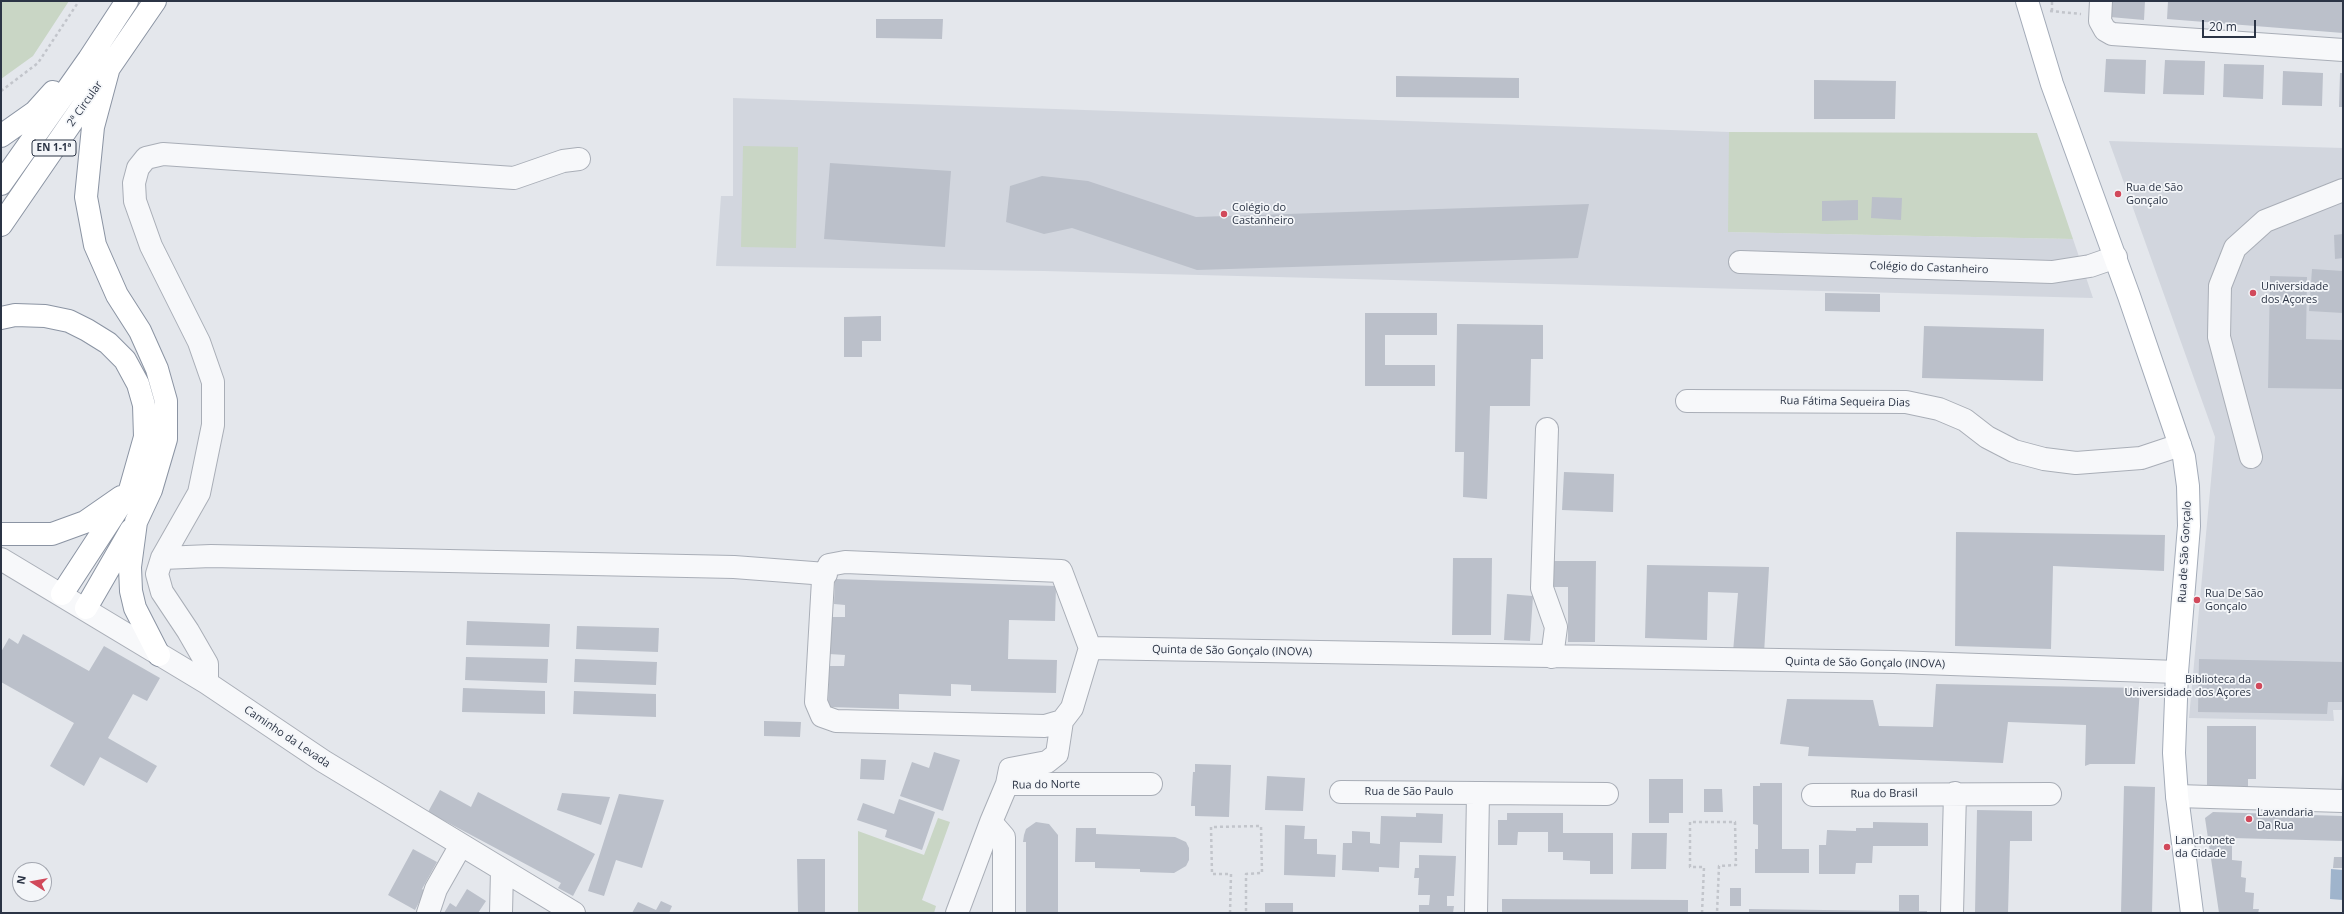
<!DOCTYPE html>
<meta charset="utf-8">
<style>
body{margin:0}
#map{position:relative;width:2344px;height:914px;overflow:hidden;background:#e4e7ec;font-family:"Open Sans",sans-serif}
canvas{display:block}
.frame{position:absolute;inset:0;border:2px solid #2b3445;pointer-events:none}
.north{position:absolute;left:12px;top:862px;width:40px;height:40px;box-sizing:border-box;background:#f4f6f9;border:1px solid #a4a8b1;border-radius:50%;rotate:281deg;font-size:11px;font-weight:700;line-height:16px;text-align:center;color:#2b3445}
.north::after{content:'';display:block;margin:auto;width:14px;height:18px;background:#d1495b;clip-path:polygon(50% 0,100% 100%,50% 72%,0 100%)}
.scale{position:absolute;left:2202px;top:20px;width:54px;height:18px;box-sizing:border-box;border:2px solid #2b3445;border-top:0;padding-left:5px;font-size:12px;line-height:14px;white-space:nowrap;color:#2b3445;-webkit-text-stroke:3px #f4f6f9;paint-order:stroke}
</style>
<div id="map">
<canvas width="2344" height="914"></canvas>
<div class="frame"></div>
<div class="north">N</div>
<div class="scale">20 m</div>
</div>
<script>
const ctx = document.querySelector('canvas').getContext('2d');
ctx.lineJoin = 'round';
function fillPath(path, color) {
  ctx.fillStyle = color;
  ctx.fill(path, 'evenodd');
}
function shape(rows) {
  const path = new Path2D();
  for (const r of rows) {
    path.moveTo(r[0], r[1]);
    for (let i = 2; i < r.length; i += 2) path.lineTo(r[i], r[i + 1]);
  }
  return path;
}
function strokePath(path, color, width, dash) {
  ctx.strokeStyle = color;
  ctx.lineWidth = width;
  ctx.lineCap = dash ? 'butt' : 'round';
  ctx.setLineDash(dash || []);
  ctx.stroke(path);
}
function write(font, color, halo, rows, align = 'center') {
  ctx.font = font + ' "Open Sans",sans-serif';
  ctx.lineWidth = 3.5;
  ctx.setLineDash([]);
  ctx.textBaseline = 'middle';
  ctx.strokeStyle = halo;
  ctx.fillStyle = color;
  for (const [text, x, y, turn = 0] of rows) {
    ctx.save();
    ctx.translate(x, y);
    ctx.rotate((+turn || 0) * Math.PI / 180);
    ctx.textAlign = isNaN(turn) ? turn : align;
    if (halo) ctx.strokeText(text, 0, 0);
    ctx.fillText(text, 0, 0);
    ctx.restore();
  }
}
const built = shape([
 [733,98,1729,132,1729,232,2073,239,2093,298,1044,271,716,266,721,196,733,196],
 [2109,141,2343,148,2343,710,2333,710,2334,721,2189,718,2215,437]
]);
const green = shape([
 [1,1,69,1,33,56,1,79],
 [1729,132,2037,133,2073,239,1728,232],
 [743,146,798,147,796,248,741,247],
 [938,818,950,822,922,900,936,906,934,913,858,913,858,831,924,855]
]);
const water = shape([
 [2331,869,2343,870,2343,900,2330,899]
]);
const building = shape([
 [2111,1,2145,1,2144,20,2110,17],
 [2168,1,2343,1,2343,33,2167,19],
 [876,19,943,19,942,39,876,38],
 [2106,59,2146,60,2145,94,2104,92],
 [2165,60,2205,61,2204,95,2163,94],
 [2224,64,2264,65,2263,99,2223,97],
 [2283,71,2323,73,2322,106,2282,105],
 [2340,73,2343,73,2343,107,2339,107],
 [1396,76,1519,78,1519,98,1396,97],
 [1814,80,1896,81,1895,119,1814,119],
 [830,163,951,171,945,247,824,239],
 [1042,176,1088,181,1196,217,1589,204,1578,258,1197,270,1072,228,1044,234,1006,222,1010,186],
 [1872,197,1902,198,1901,220,1871,218],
 [1858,200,1858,220,1822,221,1822,201],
 [2343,234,2343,258,2335,259,2334,235],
 [2312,269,2343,271,2343,313,2309,311],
 [2270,276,2307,277,2306,339,2343,340,2343,389,2268,388],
 [1825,293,1880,294,1880,312,1825,311],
 [1365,313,1437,313,1437,335,1385,335,1385,365,1435,365,1435,386,1365,386],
 [881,316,881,341,862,341,862,357,844,357,844,317],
 [1457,324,1543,325,1543,359,1531,359,1530,406,1490,406,1487,499,1463,497,1464,452,1455,452],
 [1924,326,2044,329,2043,381,1922,378],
 [1564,472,1614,474,1613,512,1562,510],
 [1956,532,2165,535,2164,571,2053,566,2051,649,1955,646],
 [1453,558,1492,558,1491,635,1452,635],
 [1553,561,1596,561,1595,642,1568,642,1568,587,1553,587],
 [1647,565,1769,567,1764,654,1733,652,1738,593,1708,592,1707,640,1645,638],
 [835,579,1056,586,1055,621,1009,620,1008,659,1057,660,1056,693,971,691,971,685,951,684,951,696,899,694,899,709,828,707,829,666,844,666,845,655,829,654,831,617,845,617,845,605,834,604],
 [1507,594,1533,596,1530,641,1504,640],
 [467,621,550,624,549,647,466,645],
 [577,626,659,628,658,652,576,649],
 [23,634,89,671,104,646,160,678,147,701,133,694,108,738,157,766,147,783,100,757,84,786,50,766,74,723,1,682,1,652,9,638,18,644],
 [466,657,548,659,547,683,465,680],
 [575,659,657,662,656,685,574,682],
 [2199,659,2343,662,2343,702,2328,702,2327,714,2198,712],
 [1936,684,2140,688,2135,764,2090,764,2085,766,2086,725,2008,722,2003,763,1808,756,1809,747,1780,744,1787,699,1873,700,1879,726,1933,727],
 [463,688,545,691,545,714,462,712],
 [574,691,656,694,656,717,573,714],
 [764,721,801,722,800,737,764,736],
 [2207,726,2256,726,2256,779,2248,779,2248,789,2207,790],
 [934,752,960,760,943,811,900,796,912,762,929,768],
 [861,759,886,760,884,780,860,779],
 [1195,764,1231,765,1229,817,1195,816,1195,806,1191,806,1193,772,1195,772],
 [2342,774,2343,774,2343,790,2341,790],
 [1267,776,1305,778,1303,811,1265,810],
 [1649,779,1683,779,1683,813,1669,813,1669,823,1649,823],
 [1760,783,1782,783,1782,849,1809,849,1809,873,1755,873,1755,849,1758,849,1758,825,1753,824,1753,786,1760,786],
 [2124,786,2155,787,2152,913,2121,913],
 [1704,789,1722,789,1723,812,1704,812],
 [440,790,471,807,478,792,595,854,573,896,558,888,561,883,428,812],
 [562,793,610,797,601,825,557,810],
 [619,794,664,800,642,868,616,860,604,896,588,891],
 [899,799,935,812,922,850,885,837,887,830,857,820,863,803,894,814],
 [1977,810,2032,811,2032,841,2010,841,2008,913,1975,913],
 [2213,812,2343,816,2343,841,2232,838,2232,860,2242,861,2241,877,2246,878,2245,892,2254,893,2253,909,2259,909,2258,913,2219,913,2205,818],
 [1416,813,1443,814,1442,843,1400,842,1399,868,1379,867,1379,872,1342,870,1343,843,1352,843,1352,831,1370,832,1370,843,1380,844,1381,816,1416,817],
 [1507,813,1563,813,1563,833,1613,833,1613,874,1590,874,1590,861,1563,860,1563,852,1548,852,1548,832,1518,832,1517,845,1498,845,1498,820,1507,820],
 [1036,822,1049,824,1058,835,1058,913,1026,913,1026,842,1023,842,1024,835,1026,829],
 [1873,822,1928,823,1928,846,1873,846,1872,863,1856,863,1855,874,1819,874,1819,845,1826,845,1827,830,1856,831,1856,828,1873,828],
 [1285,825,1305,826,1304,839,1317,839,1317,854,1336,855,1335,877,1284,875],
 [1076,828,1096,828,1096,834,1175,837,1186,842,1189,848,1189,860,1186,866,1174,873,1140,872,1140,869,1095,868,1095,862,1075,862],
 [1632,833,1667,833,1666,869,1631,869],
 [413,849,437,862,422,889,425,891,415,910,388,895],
 [1419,855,1456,856,1454,896,1447,896,1447,906,1454,906,1453,913,1419,913,1419,905,1429,905,1430,895,1418,895,1419,878,1414,878,1415,868,1419,868],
 [2334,857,2343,857,2343,868,2333,868],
 [797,859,825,859,825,913,798,913],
 [1730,888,1741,888,1741,906,1730,906],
 [467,889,486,901,478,913,444,913,450,903,456,907],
 [1899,895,1919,895,1919,911,1927,911,1927,913,1749,913,1749,909,1899,911],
 [1502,899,1688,900,1688,913,1502,913],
 [661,901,672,906,669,913,632,913,638,902,656,910],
 [1265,903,1293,903,1293,913,1265,913]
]);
const path = shape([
 [2050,11,2081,14],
 [2052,11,2052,1],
 [1,91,38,63,79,1],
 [1230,913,1231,874,1212,874,1211,827,1261,826,1262,873,1246,874,1246,913],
 [1702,913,1704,867,1690,867,1690,822,1735,822,1736,865,1719,866,1717,913]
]);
const minor = shape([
 [2101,1,2100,21,2105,30,2112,34,2343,50],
 [1740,262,2052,272,2090,266,2116,257],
 [1687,401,1906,402,1939,409,1965,420,1987,437,2014,451,2044,459,2076,463,2141,458,2180,445],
 [1547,429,1542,588,1556,627,1552,657],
 [2251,457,2219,337,2220,286,2235,248,2265,221,2343,190],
 [162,558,211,556,734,567,826,574],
 [1,559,207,683,323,761,574,913],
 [207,683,207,664,188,631,162,592,157,574,162,558,199,493,213,425,213,382,199,342,151,246,135,201,134,183,138,168,146,158,163,154,514,178,563,161,579,159],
 [1062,721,1045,726,836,721,822,716,816,702,823,580,829,565,845,562,1061,571,1090,648],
 [1007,784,1010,769,1047,762,1057,754,1062,721,1072,708,1090,648,1894,662,2177,672],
 [1341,792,1478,793,1476,913],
 [1478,793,1607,794],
 [1813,795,2050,794],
 [2177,796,2343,801],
 [991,822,1004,837,1004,913],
 [428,913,436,889,461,845],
 [501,913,502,870],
 [957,913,991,822,1007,784,1151,784],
 [1952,913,1955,793]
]);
const major = shape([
 [2027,1,2052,84,2129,296,2184,457,2188,486,2189,526,2177,672,2174,753,2177,796,2192,913]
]);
const highway = shape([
 [108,71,93,127,86,197,95,245,117,295,140,331,157,369,166,401,166,439,151,490,136,522,130,567,131,591,135,608,159,655],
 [1,136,35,112,53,92],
 [1,184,89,59,127,1],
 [1,225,155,1],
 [1,318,15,315,45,316,69,321,87,330,108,343,125,360,138,384,144,405,145,437,130,490,62,594],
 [1,534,52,534,85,522,121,497],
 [86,608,131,530]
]);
const markers = [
 [2118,194,4,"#d1495b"],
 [1224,214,4,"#d1495b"],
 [2253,293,4,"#d1495b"],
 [2197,600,4,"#d1495b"],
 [2259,686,4,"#d1495b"],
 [2249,819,4,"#d1495b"],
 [2167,847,4,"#d1495b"]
];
const shields = [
 [54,148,44]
];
const shieldNames = [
 ["EN 1-1ª",54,148]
];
const streetNames = [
 ["2ª Circular",85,104,-55],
 ["Colégio do Castanheiro",1929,268,2],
 ["Rua Fátima Sequeira Dias",1845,402,1],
 ["Rua de São Gonçalo",2185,552,-87],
 ["Quinta de São Gonçalo (INOVA)",1232,651,1],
 ["Quinta de São Gonçalo (INOVA)",1865,663,1],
 ["Caminho da Levada",287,737,34],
 ["Rua do Norte",1046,785,-1],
 ["Rua de São Paulo",1409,792],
 ["Rua do Brasil",1884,794,-1]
];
const poiNames = [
 ["Rua de São",2126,188],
 ["Gonçalo",2126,201],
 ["Colégio do",1232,208],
 ["Castanheiro",1232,221],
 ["Universidade",2261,287],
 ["dos Açores",2261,300],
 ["Rua De São",2205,594],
 ["Gonçalo",2205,607],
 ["Biblioteca da",2251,680,"right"],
 ["Universidade dos Açores",2251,693,"right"],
 ["Lavandaria",2257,813],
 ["Da Rua",2257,826],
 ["Lanchonete",2175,841],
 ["da Cidade",2175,854]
];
fillPath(built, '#d2d6de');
fillPath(green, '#c9d6c5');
fillPath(water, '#9fb4cc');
fillPath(building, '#bbc0ca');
strokePath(minor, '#a9aeb7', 24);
strokePath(major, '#a3abb8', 24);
strokePath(highway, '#8b94a3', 24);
strokePath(path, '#c2c5cb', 2.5, [3, 3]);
strokePath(minor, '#f7f8fa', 22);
strokePath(major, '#fff', 22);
strokePath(highway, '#fff', 22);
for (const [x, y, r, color] of markers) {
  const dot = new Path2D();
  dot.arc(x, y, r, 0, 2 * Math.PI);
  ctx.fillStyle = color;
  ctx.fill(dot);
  strokePath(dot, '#f4f6f9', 1.5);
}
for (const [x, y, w] of shields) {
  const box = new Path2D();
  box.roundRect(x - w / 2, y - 8, w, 16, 3);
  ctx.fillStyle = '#f4f6f9';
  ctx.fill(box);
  strokePath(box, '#2b3445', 1);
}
write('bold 10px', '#2b3445', null, shieldNames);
write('11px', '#2b3445', '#f4f6f9', streetNames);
write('11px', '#2b3445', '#f4f6f9', poiNames, 'left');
</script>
